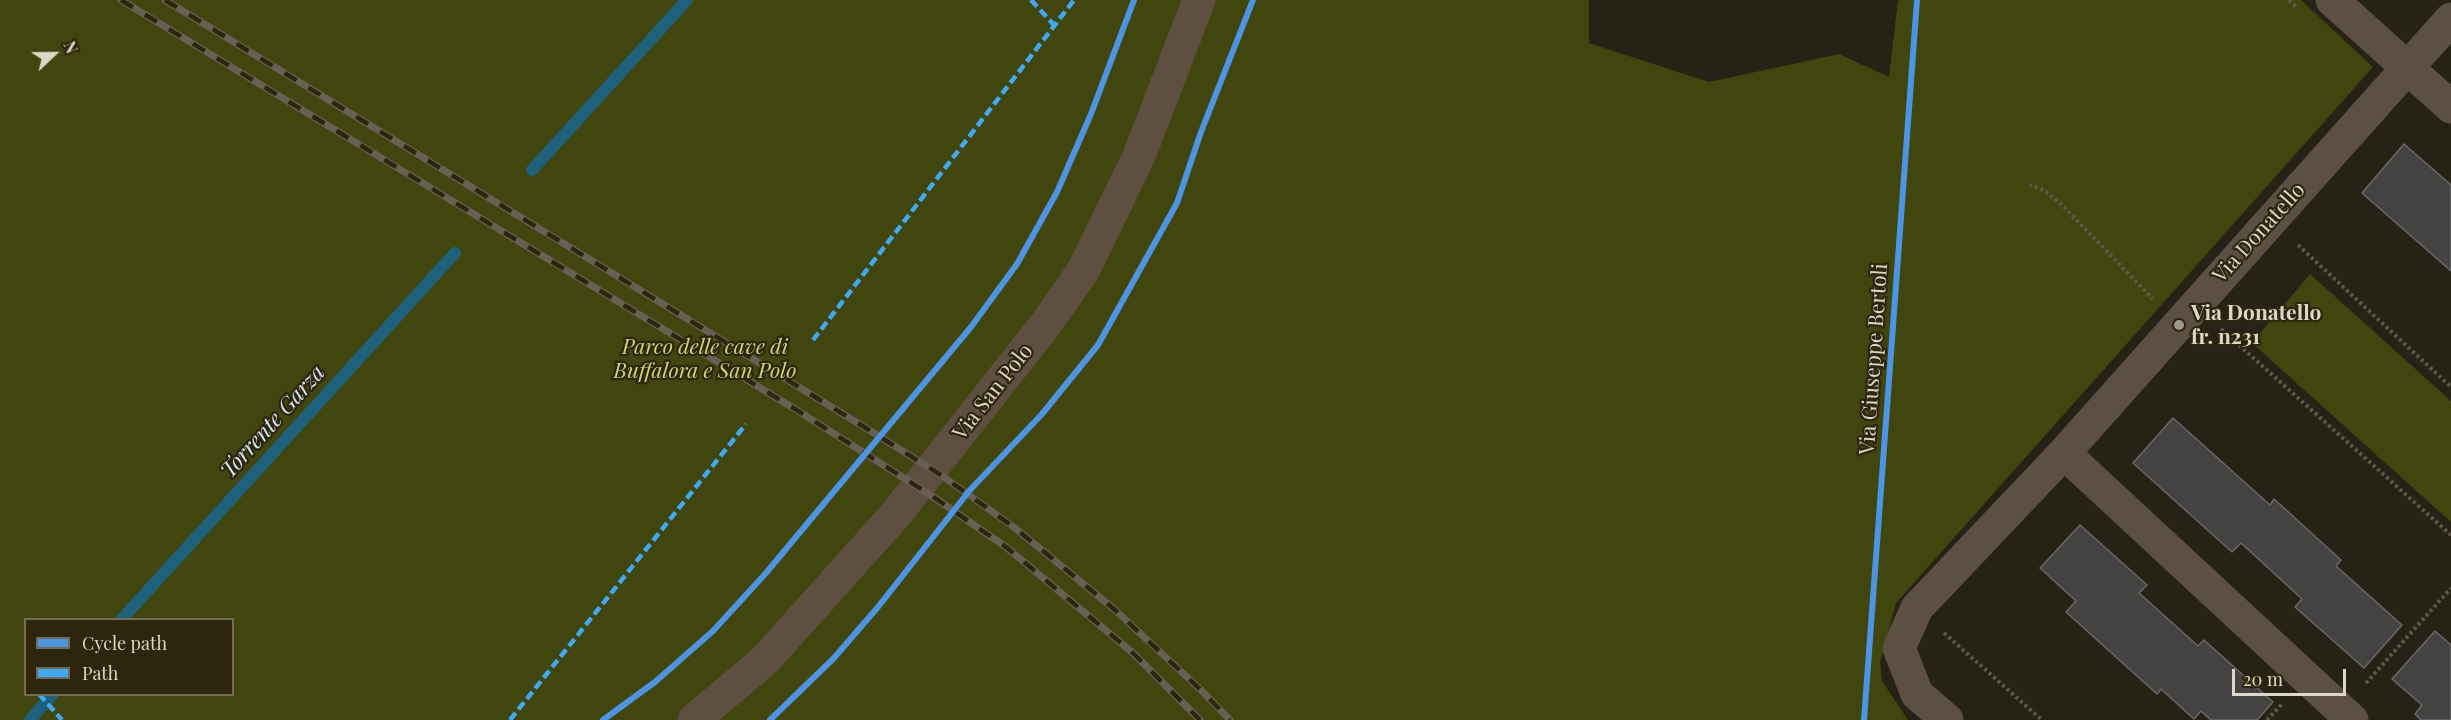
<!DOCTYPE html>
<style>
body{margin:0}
#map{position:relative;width:2451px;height:720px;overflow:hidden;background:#262215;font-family:"Playfair Display",serif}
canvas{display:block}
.legend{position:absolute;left:24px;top:618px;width:210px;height:78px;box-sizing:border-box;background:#2e250d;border:2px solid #746c58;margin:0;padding:8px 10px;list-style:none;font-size:18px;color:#dcd7c8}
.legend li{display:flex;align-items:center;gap:12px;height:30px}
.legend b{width:30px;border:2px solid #746c58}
.north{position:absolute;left:24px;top:24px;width:60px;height:60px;-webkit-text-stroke:4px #2e250d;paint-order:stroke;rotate:68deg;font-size:16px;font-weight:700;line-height:24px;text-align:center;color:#dcd7c8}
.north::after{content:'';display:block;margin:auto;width:21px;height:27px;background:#dcd7c8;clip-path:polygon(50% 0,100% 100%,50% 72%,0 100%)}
.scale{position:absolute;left:2232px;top:669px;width:114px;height:27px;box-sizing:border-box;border:3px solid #dcd7c8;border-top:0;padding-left:8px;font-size:18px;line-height:21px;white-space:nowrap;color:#dcd7c8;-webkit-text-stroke:4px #2e250d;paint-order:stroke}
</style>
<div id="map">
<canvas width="2451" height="720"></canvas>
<ul class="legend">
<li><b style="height:8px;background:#4d94e3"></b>Cycle path</li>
<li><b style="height:8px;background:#3fa9f5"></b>Path</li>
</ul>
<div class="north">N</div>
<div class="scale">20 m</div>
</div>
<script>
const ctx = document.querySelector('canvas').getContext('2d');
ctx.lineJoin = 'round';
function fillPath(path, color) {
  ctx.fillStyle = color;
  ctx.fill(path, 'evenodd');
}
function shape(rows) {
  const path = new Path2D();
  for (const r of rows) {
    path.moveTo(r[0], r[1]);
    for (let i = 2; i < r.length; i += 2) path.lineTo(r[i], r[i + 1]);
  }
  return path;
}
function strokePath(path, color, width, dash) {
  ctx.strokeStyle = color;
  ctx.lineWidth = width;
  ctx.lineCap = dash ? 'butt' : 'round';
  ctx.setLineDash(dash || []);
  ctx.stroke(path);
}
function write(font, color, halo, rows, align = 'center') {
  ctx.font = font + ' "Playfair Display",serif';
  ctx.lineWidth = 4.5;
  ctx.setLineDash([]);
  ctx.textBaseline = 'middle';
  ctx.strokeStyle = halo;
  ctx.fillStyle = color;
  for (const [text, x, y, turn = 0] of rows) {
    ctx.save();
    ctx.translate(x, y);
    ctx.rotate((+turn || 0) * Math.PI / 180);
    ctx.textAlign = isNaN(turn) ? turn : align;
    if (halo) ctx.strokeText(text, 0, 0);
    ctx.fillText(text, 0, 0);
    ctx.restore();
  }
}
const green = shape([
 [0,0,1589,0,1589,43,1709,82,1839,54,1889,77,1898,0,2301,0,2373,67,1896,603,1880,662,1882,681,1908,720,0,720],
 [26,620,232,620,232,694,26,694],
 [2310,274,2451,401,2451,522,2252,343]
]);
const stream = shape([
 [532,170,687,0],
 [121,620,455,253],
 [30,720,53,694]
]);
const building = shape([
 [2404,144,2451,185,2451,271,2362,193,2404,144],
 [2173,418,2270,505,2274,499,2341,560,2336,566,2402,625,2364,668,2295,607,2302,599,2241,543,2232,552,2133,463,2173,418],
 [2080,525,2147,585,2139,593,2198,646,2204,640,2273,702,2257,720,2211,720,2201,711,2194,719,2161,689,2157,694,2066,612,2076,601,2040,568,2080,525],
 [2435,631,2451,645,2451,720,2421,720,2415,714,2422,705,2392,679,2435,631]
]);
const path = shape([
 [2289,0,2297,8],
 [2029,185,2044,190,2062,205,2153,299],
 [2298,245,2451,387],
 [2221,329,2451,535],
 [1944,633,2042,720],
 [2366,683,2451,588],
 [2267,720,2283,703]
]);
const street = shape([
 [2332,0,2451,107],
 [2064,453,2352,720],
 [1947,720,1917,694,1899,648,1917,608,2064,453,2451,19]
]);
const secondary = shape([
 [694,720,765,660,896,514,1045,325,1083,271,1139,156,1199,0]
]);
const rail = shape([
 [121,0,795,409,932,496,1006,547,1133,653,1200,720],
 [165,0,861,425,941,475,1015,528,1114,609,1202,691,1230,720]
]);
const quiet = shape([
 [1031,0,1054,25],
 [813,340,1074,0],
 [39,694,62,720],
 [510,720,746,424]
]);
const cycleway = shape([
 [603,720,655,682,713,631,766,573,971,327,1017,264,1057,192,1091,114,1134,0],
 [770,720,834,658,878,607,970,490,1042,414,1098,345,1177,203,1201,132,1253,0],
 [1864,720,1917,0]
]);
const markers = [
 [2179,325,6,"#9c9889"]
];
const streetNames = [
 ["Via Donatello",2259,233,-48],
 ["Via Giuseppe Bertoli",1874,359,-86],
 ["Via San Polo",993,392,-52]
];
const poiNames = [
 ["Via Donatello",2191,313],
 ["fr. n231",2191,337]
];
const parkNames = [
 ["Parco delle cave di",705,347],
 ["Buffalora e San Polo",705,371]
];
const waterNames = [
 ["Torrente Garza",273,422,-48]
];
fillPath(green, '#40460d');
strokePath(stream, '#1d617c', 12);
fillPath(building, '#454342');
strokePath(building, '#6a6868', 1.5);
strokePath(path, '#60574c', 4, [3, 3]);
strokePath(street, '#5c4f43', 33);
strokePath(secondary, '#5e4f40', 33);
strokePath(rail, '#685f55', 7);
strokePath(rail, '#2e250d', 4.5, [14]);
strokePath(quiet, '#3fa9f5', 4.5, [9, 4.5]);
strokePath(cycleway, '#4d94e3', 6);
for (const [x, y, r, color] of markers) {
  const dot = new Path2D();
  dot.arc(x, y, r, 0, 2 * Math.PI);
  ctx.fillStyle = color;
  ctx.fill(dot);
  strokePath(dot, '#2e250d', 2);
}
write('21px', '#dcd7c8', '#2e250d', streetNames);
write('bold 21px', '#dcd7c8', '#2e250d', poiNames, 'left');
write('italic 21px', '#cbda6c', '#2e250d', parkNames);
write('italic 22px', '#d1e7f2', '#2e250d', waterNames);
</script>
